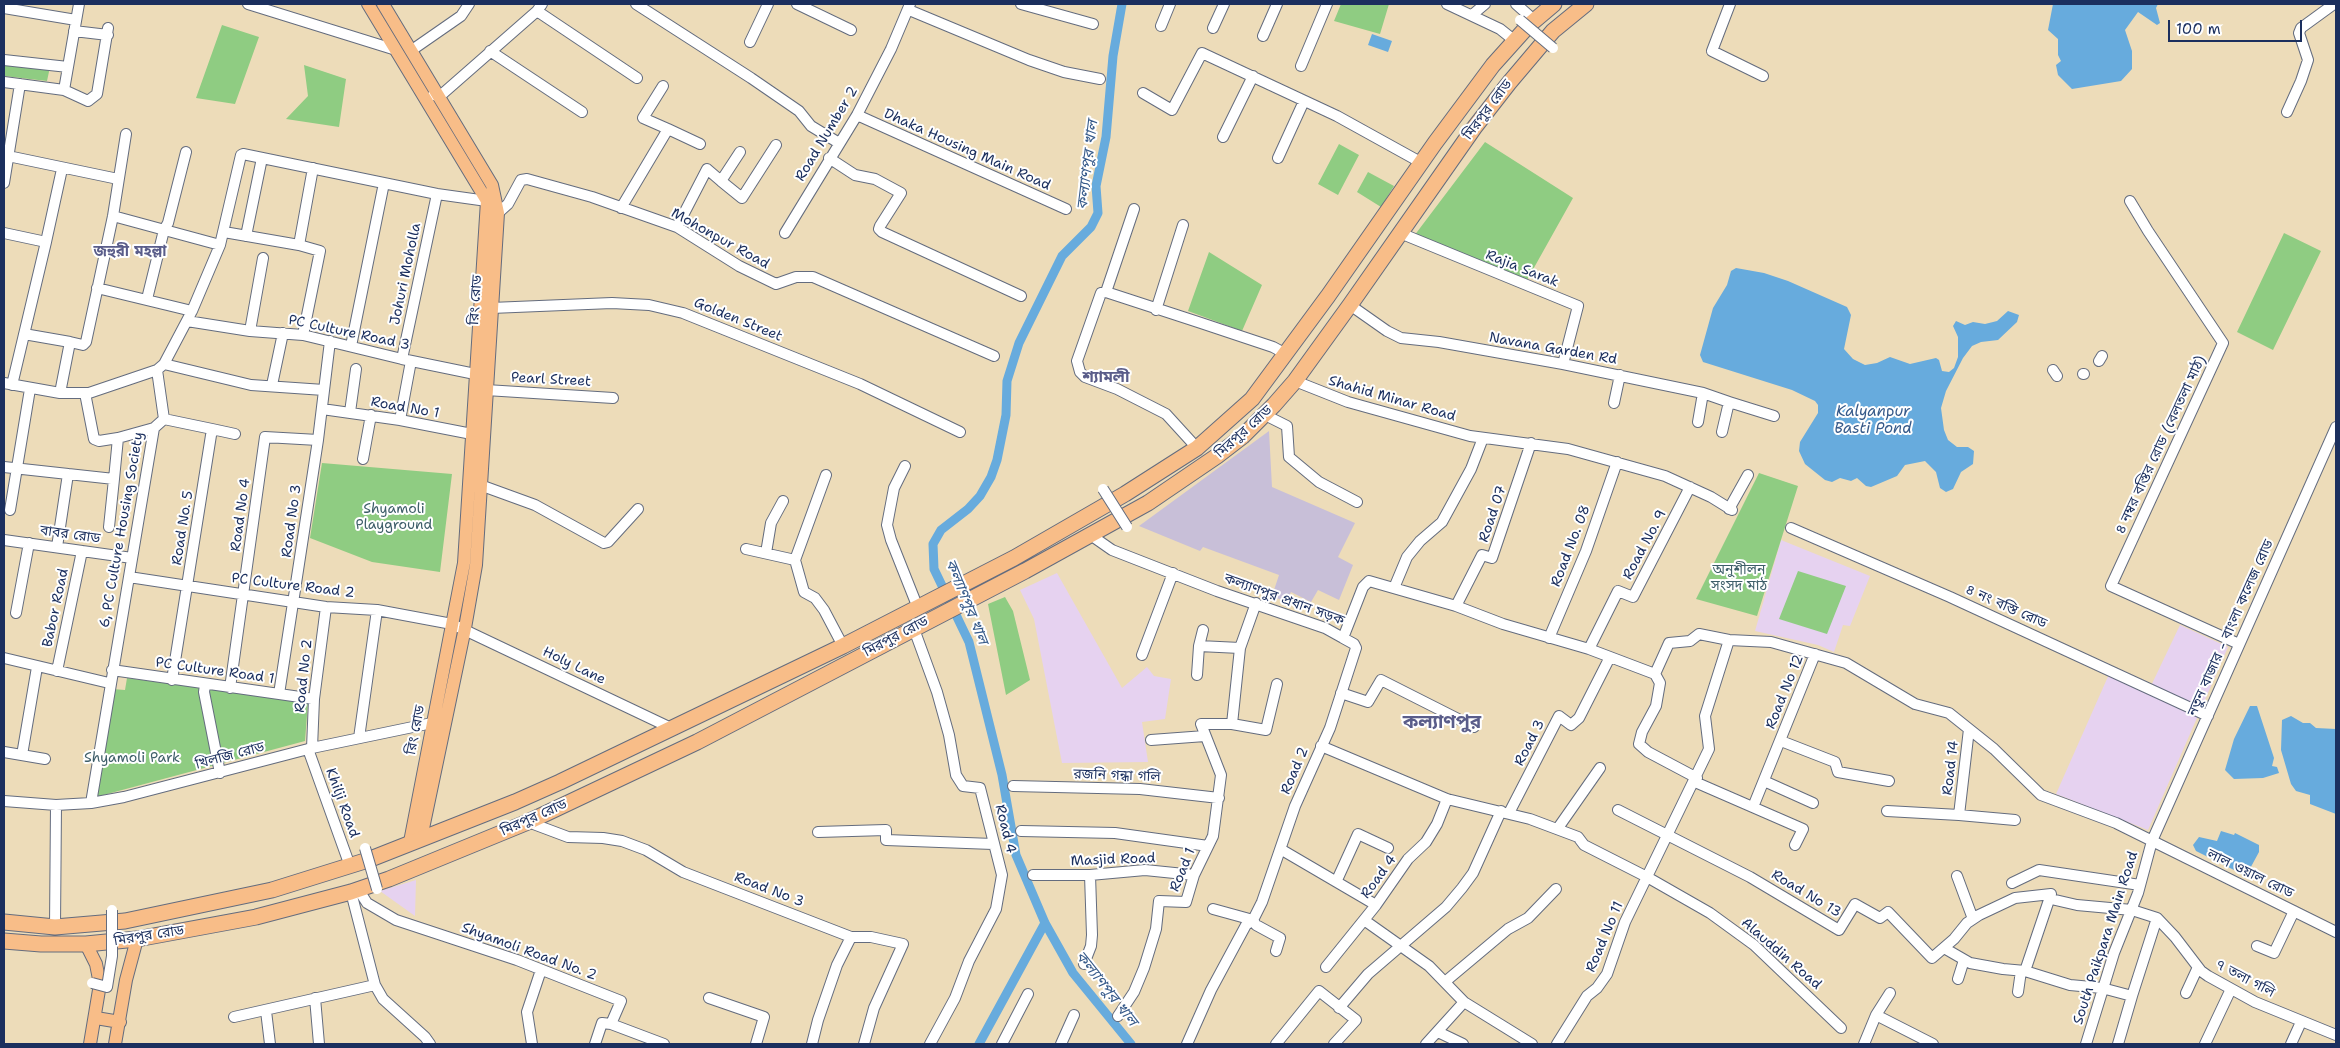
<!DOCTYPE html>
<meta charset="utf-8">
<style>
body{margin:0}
#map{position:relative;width:2340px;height:1048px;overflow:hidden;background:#eddcb9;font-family:"Shantell Sans",sans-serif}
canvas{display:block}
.frame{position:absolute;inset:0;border:5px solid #1b2f5e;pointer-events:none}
.scale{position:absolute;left:2168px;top:20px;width:134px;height:22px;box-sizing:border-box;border:2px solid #1b2f5e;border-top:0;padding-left:6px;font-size:15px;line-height:18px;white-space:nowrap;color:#1b2f5e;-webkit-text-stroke:4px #fff;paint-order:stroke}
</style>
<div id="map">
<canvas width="2340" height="1048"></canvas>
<div class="frame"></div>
<div class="scale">100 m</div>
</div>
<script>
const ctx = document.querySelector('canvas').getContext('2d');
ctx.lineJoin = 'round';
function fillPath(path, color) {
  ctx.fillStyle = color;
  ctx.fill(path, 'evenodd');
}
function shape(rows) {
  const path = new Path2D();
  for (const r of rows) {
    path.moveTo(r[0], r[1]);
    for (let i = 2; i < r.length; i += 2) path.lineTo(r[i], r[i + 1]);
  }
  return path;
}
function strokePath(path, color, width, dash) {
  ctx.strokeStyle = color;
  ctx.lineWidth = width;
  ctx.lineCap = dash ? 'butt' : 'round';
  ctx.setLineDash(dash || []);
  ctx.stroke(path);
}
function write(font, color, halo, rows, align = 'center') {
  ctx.font = font + ' "Shantell Sans","Noto Sans Bengali",sans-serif';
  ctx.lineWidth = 4;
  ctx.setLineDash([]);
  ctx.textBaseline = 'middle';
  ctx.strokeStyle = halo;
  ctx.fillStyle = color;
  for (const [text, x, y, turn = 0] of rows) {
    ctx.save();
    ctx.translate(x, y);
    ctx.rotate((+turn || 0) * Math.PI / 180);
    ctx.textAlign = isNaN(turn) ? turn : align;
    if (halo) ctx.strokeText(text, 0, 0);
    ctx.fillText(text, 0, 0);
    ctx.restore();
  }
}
const built = shape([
 [1781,540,1870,576,1850,626,1843,625,1834,652,1818,645,1755,631],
 [1057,573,1122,688,1147,667,1154,676,1171,679,1165,719,1142,722,1148,762,1062,763,1034,619,1020,590],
 [2180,625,2228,647,2148,830,2056,794,2110,672,2149,690],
 [416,880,415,916,380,891]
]);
const industrial = shape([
 [1269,431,1272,487,1355,523,1338,557,1353,565,1339,600,1318,590,1311,602,1291,592,1286,602,1272,596,1279,575,1203,547,1200,551,1139,526]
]);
const green = shape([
 [1341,4,1389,4,1380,34,1334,21],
 [222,25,259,37,235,104,196,98],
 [4,62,50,67,47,81,4,76],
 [304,65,346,79,339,127,286,119,308,96],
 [1485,142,1573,198,1526,282,1414,236],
 [1339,144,1359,155,1338,195,1318,184],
 [1368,172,1394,186,1381,207,1357,192],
 [2284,233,2321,251,2273,350,2237,332],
 [1209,252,1262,285,1242,331,1188,311],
 [322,463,452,474,440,572,372,562,310,538],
 [1759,473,1798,486,1757,616,1696,599],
 [1798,571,1846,586,1827,634,1779,619],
 [1005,597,1013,611,1030,680,1006,695,988,604],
 [127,678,308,702,305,741,96,797,112,689,125,690]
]);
const water = shape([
 [2053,4,2158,4,2156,8,2160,23,2157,25,2138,12,2125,30,2132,51,2132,69,2121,81,2072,89,2058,75,2056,65,2061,61,2058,55,2058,39,2048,30],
 [1372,34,1392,41,1388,52,1368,45],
 [1736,268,1764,273,1788,281,1847,307,1851,315,1844,349,1853,359,1865,365,1877,363,1890,357,1910,364,1936,358,1939,360,1942,371,1949,372,1954,368,1958,357,1958,337,1953,326,1956,321,1965,325,1973,322,1985,324,1997,321,2008,311,2019,315,2017,322,1998,340,1981,342,1972,346,1963,358,1946,391,1941,408,1944,430,1948,440,1957,447,1968,447,1974,451,1973,464,1961,472,1953,489,1946,492,1940,488,1936,472,1925,461,1905,465,1897,476,1871,487,1866,486,1857,478,1851,481,1840,478,1832,482,1825,480,1805,464,1799,451,1800,442,1818,413,1818,405,1815,401,1792,390,1703,362,1700,355,1713,308,1727,285,1731,271],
 [2250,706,2257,706,2274,758,2272,766,2277,767,2279,773,2263,778,2234,779,2225,770,2234,739],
 [2291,716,2303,723,2310,723,2316,728,2336,729,2336,814,2310,804,2310,795,2296,791,2291,784,2281,750,2282,720],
 [2221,831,2234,835,2235,833,2259,845,2259,852,2246,876,2196,851,2193,845,2199,837,2217,841]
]);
const canal = shape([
 [1122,4,1113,56,1106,137,1096,186,1098,213,1091,227,1062,256,1019,343,1007,381,1006,415,997,460,991,477,980,496,968,509,941,530,933,544,934,569,969,642,1002,775,1016,855,1045,923,1073,973,1131,1044],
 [979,1044,1045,923]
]);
const minor = shape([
 [248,4,396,50],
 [636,4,751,78,799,111,811,126,839,143],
 [797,4,851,30],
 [1021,4,1093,24],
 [1447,4,1500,29,1515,41],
 [1516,4,1534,20],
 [1730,4,1712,51,1763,76],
 [4,8,76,20],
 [909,10,1029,60,1064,72,1100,79],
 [537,11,637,78],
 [1472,15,1485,4],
 [1161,26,1170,4],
 [1213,28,1224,4],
 [74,31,108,35],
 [1263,36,1277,4],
 [750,42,768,4],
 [412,50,461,16,469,4],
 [490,51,582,112],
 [4,60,68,67],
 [1301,66,1327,4],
 [4,82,64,90,88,101,97,94,108,28],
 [663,86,643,118,668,129],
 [64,90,79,4],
 [1143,93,1172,110,1202,53,1337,116,1422,163],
 [433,95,440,96,537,11,542,4],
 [2287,112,2301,81,2308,60,2299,33,2301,28,2334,4],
 [857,115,1066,209],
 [1223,137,1253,76],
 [8,156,118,179],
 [829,158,855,175,875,179,901,193,880,226,879,229,882,232,1021,296],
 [1278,158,1304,101],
 [721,181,742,198,776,145],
 [4,183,20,84],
 [2130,201,2148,231,2223,343,2111,586,2239,644],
 [621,208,668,129,700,144],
 [498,213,508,204,521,180,527,179,592,197,677,227,739,266,776,284,796,277,813,277,994,356],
 [113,216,220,245],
 [677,227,707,169,721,181,740,152],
 [224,232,299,245,320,251,303,335],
 [4,233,46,242,12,385],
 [785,233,857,115,891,49,910,4],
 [1400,233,1578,306,1563,364],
 [246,236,262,158],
 [46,242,62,169],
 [299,245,313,168],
 [97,288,192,311],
 [1106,292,1134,209],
 [147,299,164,230,168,223,186,152],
 [1350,305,1387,331,1401,338,1439,342,1563,364,1703,393,1729,402,1722,432],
 [491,308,612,303,649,305,683,313,860,384,960,432],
 [1156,310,1183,225],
 [187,321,250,331,303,335,402,359,475,374],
 [250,331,263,258],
 [24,334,70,342],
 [351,346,384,183],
 [402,359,437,194],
 [2099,361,2102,356],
 [164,364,251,385,324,390],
 [2053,370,2057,376],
 [2083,374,2084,374],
 [1295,381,1348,402,1470,436,1568,449,1665,476,1711,497,1732,510],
 [4,383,60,393,89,393,157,370,164,364,192,311,220,245,241,155,243,154,437,194,487,201],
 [272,385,283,333],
 [486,390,613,398],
 [60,393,70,342,83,345,86,342,113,216,126,134],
 [85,393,94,439,99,441,118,438],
 [1729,402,1774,416],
 [1614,403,1620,375],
 [322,409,400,420,477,435],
 [350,412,356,369],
 [1265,415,1287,426,1289,457,1319,482,1357,502],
 [164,419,212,429,172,680],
 [400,420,411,361],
 [1698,422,1703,393],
 [212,429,235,434],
 [318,440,330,341],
 [1197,448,1166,414,1117,389,1085,377,1080,372,1077,361,1101,293,1106,292,1201,323,1273,347,1286,354],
 [363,459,371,415],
 [905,466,894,488,887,525,891,540,918,608],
 [4,467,114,479,118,438,154,428],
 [480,485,535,505,604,543,608,542,638,509],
 [1729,509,1748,475],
 [10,510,30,389],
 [109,527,114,479],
 [1791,528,1950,597,2208,716],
 [1092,536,1112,550,1217,591,1325,628,1343,638,1363,587,1369,581,1456,606,1503,624,1589,649,1655,674,1660,683,1656,706,1642,732,1639,744,1648,752,1697,778],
 [4,540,132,558],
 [57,547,68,474],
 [746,549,795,560],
 [766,553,771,523,783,501],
 [795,560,804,592,815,598,824,610,843,646],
 [795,560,826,475],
 [129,577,326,607,377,610,452,624,671,728],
 [1394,588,1407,557,1420,541,1442,522,1471,469,1483,438],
 [1456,606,1482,555,1492,558,1531,443],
 [16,613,29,543],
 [914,629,937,692,949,735,956,775,963,786,980,788,1002,875,996,909,969,961,955,998,930,1044],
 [1549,638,1586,551,1617,462],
 [1199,646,1240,648],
 [1589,649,1618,591,1633,597,1690,487],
 [1142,655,1173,573],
 [4,658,109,683],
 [112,670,314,699],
 [57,671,82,551],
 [1655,674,1669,643,1690,641,1699,634,1729,640,1771,642,1846,663,1915,704,1949,713,1994,749,2041,795,2116,823,2336,932],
 [1197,675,1199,646,1203,630],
 [205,685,204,692,220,773],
 [230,688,265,437,318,440,279,694],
 [1341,693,1368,702,1381,680,1474,727],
 [1232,724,1266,730,1277,684],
 [1969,729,1959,815,2015,820],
 [359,738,377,610],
 [1151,740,1205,736],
 [1781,741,1835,762,1838,772,1889,781],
 [1321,746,1447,799,1530,819,1578,837,1584,845,1647,877,1710,913,1754,945,1841,1028],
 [312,748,314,699,326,607],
 [308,749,350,866],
 [4,752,45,759],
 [22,755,37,667],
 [1764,781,1813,803],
 [1695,782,1803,829,1795,845],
 [1013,786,1140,789,1219,798],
 [4,801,56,805,91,803,124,797,312,748,432,723],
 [91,803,154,428,164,419,157,370],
 [1753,807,1815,654],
 [1618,810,1750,877,1839,930,1855,904,1880,918,1888,912,1932,958,1954,939,1967,923,1979,915,2015,898,2051,894,2025,971],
 [1887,811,1959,815],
 [1509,813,1559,716,1571,725,1579,718,1610,657],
 [528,822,568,837,603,838,622,841,646,850,683,872,851,937,871,937,903,944,874,1008,864,1044],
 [1558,828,1600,768],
 [1021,831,1115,833,1208,846],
 [818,832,886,830,886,840,993,844],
 [1282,850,1376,905],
 [1033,875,1090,875,1145,870,1194,875],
 [1957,876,1973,919],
 [1337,880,1358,834,1388,848],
 [2012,883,2039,870,2140,885],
 [358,889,367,903,396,920,517,960,621,1001,611,1024,664,1044],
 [351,892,375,985],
 [2051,899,2077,905,2132,910,2157,918,2175,937,2201,971,2208,976,2255,1002,2336,1035],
 [1213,909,1253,920,1256,925,1280,938,1276,951],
 [1364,920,1429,966,1464,1002,1532,1044],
 [55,927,56,805],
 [2257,946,2274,953,2294,911],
 [1944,948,1970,963,2003,969,2025,971,2070,985,2102,988,2132,996,2157,918],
 [1084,964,1091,946,1092,935,1090,875],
 [1326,967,1376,905,1408,859,1426,842,1437,824,1447,799],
 [1958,979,1964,960],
 [1446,981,1508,929,1528,918,1556,889],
 [2018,992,2021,971],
 [2186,993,2198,967],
 [315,998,319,1044],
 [709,998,764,1017,756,1044],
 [1339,1008,1368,974,1446,907,1462,888,1473,873,1501,811],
 [266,1011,270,1044],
 [1876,1015,1933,1044],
 [1118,1016,1134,992,1144,968,1156,929,1159,901,1186,902,1194,875,1213,836,1221,775,1201,724,1232,724,1240,648,1256,603],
 [234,1017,375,985,383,999,425,1037,430,1044],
 [1438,1032,1463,1044],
 [532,1044,527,1012,541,970],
 [595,1044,602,1023,611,1024],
 [812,1044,818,1020,837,965,851,937],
 [1002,1044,1028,994],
 [1061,1044,1074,1015],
 [1187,1044,1211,990,1246,925,1253,920,1262,902,1295,806,1330,728,1356,648,1354,644,1343,638],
 [1276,1044,1319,991,1356,1020,1334,1044],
 [1426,1044,1464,1002],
 [1557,1044,1587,996,1597,988,1607,974,1625,922,1709,749,1705,716,1729,640],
 [1864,1044,1876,1015,1890,993],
 [2086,1044,2114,953,2138,893,2152,841,2336,427],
 [2118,1044,2132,996],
 [2205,1044,2231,989],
 [2291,1044,2301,1022]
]);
const major = shape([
 [368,4,487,201,464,563,410,842],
 [383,4,492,185,498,213,476,565,465,628,421,838],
 [86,944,96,964,100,984,90,1044],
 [96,1018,120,1022],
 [115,1044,126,980,137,939]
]);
const highway = shape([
 [4,922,55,927,125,921,272,890,368,860,515,802,560,782,843,646,1014,558,1125,494,1197,448,1252,399,1328,296,1435,143,1493,65,1528,26,1554,4],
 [4,941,41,944,86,944,137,939,256,917,351,892,389,879,528,822,697,742,1025,571,1148,503,1217,456,1243,436,1274,405,1295,381,1350,305,1474,128,1509,83,1553,31,1586,4]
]);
const minorBridge = shape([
 [1520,20,1553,48],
 [1103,489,1127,527],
 [365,848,377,889],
 [92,983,107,987,112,956,112,910]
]);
const streetNames = [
 ["মিরপুর রোড",1488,110,-53],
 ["Road Number 2",827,134,-59],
 ["Dhaka Housing Main Road",967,150,24],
 ["Mohonpur Road",720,239,29],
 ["Rajia Sarak",1522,269,22],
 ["Johuri Moholla",406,274,-78],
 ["রিং রোড",476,300,-86],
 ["Golden Street",738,320,22],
 ["PC Culture Road 3",349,333,12],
 ["Navana Garden Rd",1553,349,10],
 ["Pearl Street",551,380,3],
 ["Shahid Minar Road",1392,399,16],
 ["Road No 1",405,408,10],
 ["মিরপুর রোড",1244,432,-42],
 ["৪ নম্বর বস্তির রোড (বেলতলা মাঠ)",2161,445,-65],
 ["Road 07",1493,514,-71],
 ["Road No 4",241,515,-82],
 ["Road No 3",292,521,-82],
 ["Road No. 5",183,528,-81],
 ["6, PC Culture Housing Society",122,530,-80],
 ["বাবর রোড",70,535,8],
 ["Road No. 9",1645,545,-62],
 ["Road No. 08",1571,546,-69],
 ["PC Culture Road 2",293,586,7],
 ["কল্যাণপুর প্রধান সড়ক",1284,600,20],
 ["৪ নং বস্তি রোড",2006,607,24],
 ["Babor Road",56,608,-78],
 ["নতুন বাজার - বাংলা কলেজ রোড",2231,628,-66],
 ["মিরপুর রোড",896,637,-28],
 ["Holy Lane",574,666,26],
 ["PC Culture Road 1",215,671,8],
 ["Road No 2",304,676,-84],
 ["Road No 12",1785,692,-68],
 ["রিং রোড",416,730,-79],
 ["Road 3",1530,743,-63],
 ["খিলজি রোড",230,756,-15],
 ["Road 14",1951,768,-83],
 ["Road 2",1295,771,-67],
 ["রজনি গন্ধা গলি",1117,776,2],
 ["Khilji Road",342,803,70],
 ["মিরপুর রোড",534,818,-24],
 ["Road 4",1005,829,76],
 ["Masjid Road",1113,860,-2],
 ["Road 1",1183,870,-68],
 ["লাল ওয়াল রোড",2250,874,26],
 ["Road 4",1379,877,-54],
 ["Road No 3",769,890,21],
 ["Road No 13",1806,894,31],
 ["মিরপুর রোড",149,936,-9],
 ["Road No 11",1605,937,-67],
 ["South Paikpara Main Road",2106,938,-72],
 ["Shyamoli Road No. 2",529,952,20],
 ["Alauddin Road",1781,954,41],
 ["৭ তলা গলি",2245,979,28]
];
const parkNames = [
 ["Shyamoli",394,509],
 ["Playground",394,525],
 ["অনুশীলন",1739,570],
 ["সংসদ মাঠ",1739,586],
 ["Shyamoli Park",132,758]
];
const waterNames = [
 ["কল্যাণপুর খাল",1088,165,-83],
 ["Kalyanpur",1873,412],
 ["Basti Pond",1873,429],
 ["কল্যাণপুর খাল",966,602,68],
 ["কল্যাণপুর খাল",1106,989,52]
];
const neighbourhoodNames = [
 ["জহুরী মহল্লা",130,252]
];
const quarterNames = [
 ["শ্যামলী",1106,378]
];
const districtNames = [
 ["কল্যাণপুর",1442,723]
];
fillPath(built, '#e6d2f0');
fillPath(industrial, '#c8bfd8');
fillPath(green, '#8fcc82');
fillPath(water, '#67abdd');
strokePath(canal, '#67abdd', 9);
strokePath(minor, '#646c7e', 12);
strokePath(major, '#646c7e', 14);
strokePath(highway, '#646c7e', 17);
strokePath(minor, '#fff', 10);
strokePath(major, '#f8bd88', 12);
strokePath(highway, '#f8bd88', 15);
strokePath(minorBridge, '#646c7e', 12, []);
strokePath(minorBridge, '#fff', 10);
write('14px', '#1b2f5e', '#fff', streetNames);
write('14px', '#3e5e69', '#fff', parkNames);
write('italic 15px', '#365a8a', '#fff', waterNames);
write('bold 15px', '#5a5d8a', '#fff', neighbourhoodNames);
write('bold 16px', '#5a5d8a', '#fff', quarterNames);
write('bold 19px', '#5a5d8a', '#fff', districtNames);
</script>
